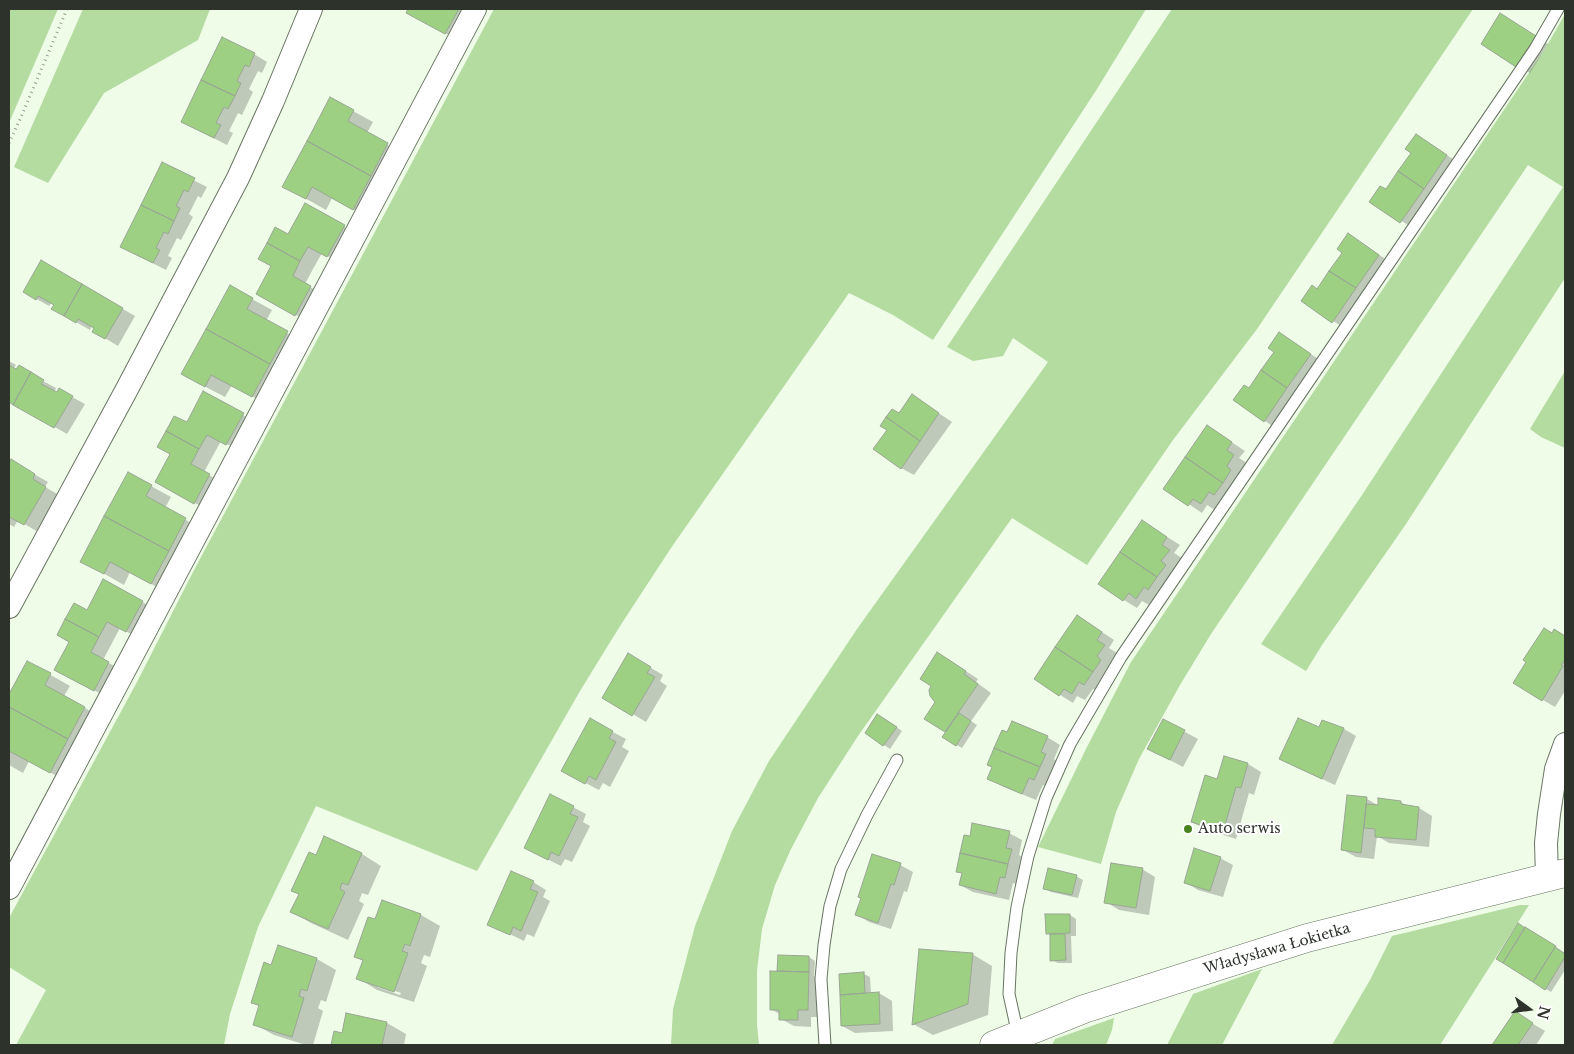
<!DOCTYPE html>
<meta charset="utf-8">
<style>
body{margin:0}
#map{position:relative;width:1574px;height:1054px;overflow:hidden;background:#eefce8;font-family:"Libre Baskerville",serif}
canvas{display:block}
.frame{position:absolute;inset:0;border:10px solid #2d322b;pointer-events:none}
.north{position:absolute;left:1504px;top:984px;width:50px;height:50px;-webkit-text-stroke:4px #fff;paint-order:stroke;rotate:104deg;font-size:14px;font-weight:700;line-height:20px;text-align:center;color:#2d322b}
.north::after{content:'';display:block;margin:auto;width:18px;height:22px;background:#2d322b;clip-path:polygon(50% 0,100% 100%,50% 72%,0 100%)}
</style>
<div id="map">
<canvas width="1574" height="1054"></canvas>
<div class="frame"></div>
<div class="north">N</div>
</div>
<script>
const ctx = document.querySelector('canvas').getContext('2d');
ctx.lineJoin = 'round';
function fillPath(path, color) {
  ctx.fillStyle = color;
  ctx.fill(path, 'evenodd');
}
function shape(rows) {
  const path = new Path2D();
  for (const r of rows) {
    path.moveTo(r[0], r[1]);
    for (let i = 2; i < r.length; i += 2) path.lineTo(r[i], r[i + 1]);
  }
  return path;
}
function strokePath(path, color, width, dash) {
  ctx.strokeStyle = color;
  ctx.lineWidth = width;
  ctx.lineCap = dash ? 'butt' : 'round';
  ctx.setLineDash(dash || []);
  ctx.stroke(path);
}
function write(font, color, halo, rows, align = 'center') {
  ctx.font = font + ' "Libre Baskerville",serif';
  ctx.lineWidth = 4;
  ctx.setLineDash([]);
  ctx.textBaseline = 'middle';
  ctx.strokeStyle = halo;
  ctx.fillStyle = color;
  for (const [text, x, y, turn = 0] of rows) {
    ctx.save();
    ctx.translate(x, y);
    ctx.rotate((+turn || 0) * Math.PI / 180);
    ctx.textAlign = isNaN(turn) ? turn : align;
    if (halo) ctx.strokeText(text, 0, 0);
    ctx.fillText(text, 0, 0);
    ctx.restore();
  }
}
const green = shape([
 [9,9,58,9,9,123],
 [83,9,210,9,198,40,104,93,48,183,14,167],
 [494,9,1146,9,1097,89,933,340,893,315,849,293,671,548,620,626,580,691,477,871,316,806,258,927,230,1014,224,1045,16,1045,46,990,9,967,9,918,137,682,193,572],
 [1172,9,1473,9,1257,329,1173,440,1087,565,1012,518,858,736,818,798,791,849,775,885,762,929,757,971,757,1025,759,1045,671,1045,673,1009,695,926,732,831,769,761,857,629,1048,362,1013,338,1003,356,973,361,947,347],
 [1565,14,1565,278,1406,524,1322,645,1306,671,1261,644,1362,495,1563,187,1528,165,1211,634,1180,685,1139,759,1116,812,1101,864,1038,847,1087,747,1131,662,1545,49],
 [1565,371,1565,448,1541,437,1530,429],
 [1520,905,1529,905,1440,1045,1332,1045,1370,980,1392,936],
 [1262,969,1222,1045,1167,1045,1193,994],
 [1114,1018,1112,1030,1106,1045,1052,1045,1055,1039]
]);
const shadow = shape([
 [409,9,466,9,459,41,407,12],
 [1513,22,1548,44,1530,73,1517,66],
 [254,54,267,62,262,73,258,71,249,89,253,92,242,115,238,113,229,131,233,133,227,145,182,122],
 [353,111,373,122,367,133,407,156,373,220,332,198,326,210,303,197],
 [1416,135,1459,163,1414,229,1371,201,1386,191,1412,153],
 [162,164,207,187,201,198,198,196,189,214,193,217,181,240,177,238,168,256,172,258,166,270,121,247],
 [305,205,357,234,341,263,322,253,313,269,305,284,324,295,309,322,270,301,273,266],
 [1361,242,1391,263,1346,329,1333,321,1318,290],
 [41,262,135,316,118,346,93,331,95,328,92,326,90,330,53,309,55,304,52,302,49,306,24,292],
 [230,287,272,310,266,321,306,344,273,408,232,385,225,397,202,385],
 [1292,342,1323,362,1277,429,1265,421,1249,389],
 [9,361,16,365,13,369,43,381,56,388,54,392,57,394,59,390,85,404,67,434,9,401],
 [913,396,952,422,914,475,901,468,899,414],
 [243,415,256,422,240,451,221,441,204,472,222,483,208,510,169,489,187,424],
 [1207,426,1245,451,1239,458,1247,463,1215,510,1207,505,1202,513,1165,488],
 [11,461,48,482,45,487,59,495,38,532,18,520,14,527,9,524,9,465],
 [151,486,171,497,165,508,205,531,171,595,130,572,124,585,101,572],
 [1142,521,1180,545,1174,553,1182,558,1174,570,1178,573,1162,596,1157,594,1149,605,1142,601,1137,608,1124,600],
 [142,602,155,609,140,639,120,628,103,660,122,670,107,697,69,677,71,641,87,611],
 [1090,624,1114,640,1109,648,1117,653,1109,665,1114,668,1098,692,1093,689,1085,700,1077,696,1073,703,1035,679],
 [1554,631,1565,637,1565,691,1555,707,1543,700],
 [629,655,663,675,660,681,667,686,646,722,604,697],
 [950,661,978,679,976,682,991,693,971,721,977,725,962,748,944,737,947,732,926,718,936,702],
 [28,662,70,686,64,696,104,719,70,783,29,761,23,773,9,765,9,697],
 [884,719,902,731,890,749,866,733],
 [590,720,626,739,622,747,629,751,610,787,603,783,599,790,576,778],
 [1163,720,1198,739,1183,767,1162,756],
 [1319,729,1344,729,1356,736,1335,785,1294,766,1281,759],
 [1047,737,1060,745,1054,759,1058,762,1048,787,1043,785,1036,800,1002,786,989,778],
 [1225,757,1248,764,1261,772,1254,795,1249,793,1236,839,1205,829,1192,822,1217,780],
 [1367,799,1379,806,1400,802,1408,806,1419,808,1432,816,1429,847,1389,843,1377,836,1374,859,1356,857,1343,850],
 [573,807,586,814,583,822,590,826,572,862,565,859,561,866,525,848],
 [1009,833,1022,840,1019,855,1024,858,1018,885,1013,883,1009,900,973,892,960,885,963,874,958,871,971,837],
 [325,838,362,854,381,866,368,895,362,893,359,901,364,904,348,940,311,923,292,912],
 [1220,858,1233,865,1223,897,1198,890,1185,882],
 [900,865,913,872,907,892,904,891,891,929,869,922,856,914],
 [1142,869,1155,877,1149,915,1119,910,1106,902],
 [1076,876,1083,880,1078,898,1051,892,1045,888],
 [533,882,546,890,543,897,550,901,534,937,527,934,524,941,489,924],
 [421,915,440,926,430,957,424,955,421,963,427,966,414,1002,377,990,358,978,364,961,356,956,376,921],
 [377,985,401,993,400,995,377,987],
 [1070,915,1076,919,1076,936,1071,936,1072,963,1058,963,1052,960,1051,935,1047,933],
 [1538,936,1565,953,1565,970,1551,992,1535,982],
 [972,954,992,966,988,1015,933,1035,913,1024],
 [779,957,809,957,815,961,814,976,821,980,821,1017,811,1017,811,1027,794,1026,781,1019,781,1015,771,1009,780,972,779,970],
 [317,959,336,970,326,1002,321,1000,318,1008,323,1011,313,1045,306,1045,274,1035,254,1024,260,1007,253,1003,272,966],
 [864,974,870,977,871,994,879,993,892,1001,893,1031,855,1033,842,1026,840,976],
 [1515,1013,1545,1031,1536,1045,1494,1045],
 [387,1023,406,1034,404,1045,333,1045,335,1033,343,1035]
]);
const building = shape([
 [408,9,459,9,445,34,406,13,408,9],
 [1500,13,1536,36,1516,67,1481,44,1500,13],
 [222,37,255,53,249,67,245,65,237,81,241,83,235,96,201,80,222,37],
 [201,80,235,96,228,109,224,107,216,123,221,125,214,138,181,122,201,80],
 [330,97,354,110,348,121,388,143,371,176,307,141,330,97],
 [1416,134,1447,155,1424,189,1398,171,1411,153,1405,149,1416,134],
 [307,141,371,176,353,210,312,187,306,199,282,187,307,141],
 [162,162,195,178,188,192,184,190,176,206,180,208,174,221,141,205,162,162],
 [1398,171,1424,189,1400,223,1369,202,1380,186,1386,189,1398,171],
 [305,203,345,225,327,257,308,247,300,261,267,243,275,227,288,234,305,203],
 [141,205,174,221,168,234,164,232,156,248,160,250,153,263,120,247,141,205],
 [1348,233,1379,255,1356,288,1329,271,1342,253,1337,249,1348,233],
 [267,243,300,261,293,276,311,286,295,316,256,294,271,266,258,259,267,243],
 [41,260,82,284,64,316,51,309,54,305,38,296,36,300,23,292,41,260],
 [1329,271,1356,288,1332,323,1301,301,1312,285,1317,289,1329,271],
 [82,284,123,308,105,339,92,332,94,328,78,319,76,323,64,316,82,284],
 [230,285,253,298,247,309,288,331,270,364,206,329,230,285],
 [206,329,270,364,252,397,211,375,205,387,181,374,206,329],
 [1279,332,1311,354,1287,388,1261,370,1274,352,1268,348,1279,332],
 [9,365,16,369,19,365,31,372,13,405,9,402,9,365],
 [1261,370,1287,388,1264,422,1233,400,1244,385,1249,388,1261,370],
 [31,372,44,380,41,384,57,392,59,388,73,396,54,428,13,405,31,372],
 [203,391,244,413,226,445,207,435,199,449,166,431,174,416,187,422,203,391],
 [912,394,939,413,920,441,886,417,892,409,899,413,912,394],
 [886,417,920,441,901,469,873,449,887,430,880,426,886,417],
 [1207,425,1232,442,1227,450,1234,455,1227,466,1231,470,1223,483,1185,457,1207,425],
 [166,431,199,449,191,464,210,474,194,504,155,482,170,454,157,447,166,431],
 [1185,457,1223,483,1214,495,1209,492,1201,504,1193,499,1188,506,1163,489,1185,457],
 [11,459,35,474,33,479,46,487,24,525,9,517,9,463,11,459],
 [128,472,152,485,146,496,186,518,169,551,104,516,128,472],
 [104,516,169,551,151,584,110,562,104,574,80,562,104,516],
 [1142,520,1167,537,1162,545,1170,550,1161,561,1166,565,1157,577,1120,552,1142,520],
 [1120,552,1157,577,1148,590,1144,587,1136,599,1129,593,1123,601,1098,584,1120,552],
 [103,579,143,601,126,632,107,622,99,637,65,619,74,603,87,610,103,579],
 [1077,615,1102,632,1097,640,1105,645,1097,656,1101,660,1093,672,1055,647,1077,615],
 [65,619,99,637,91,652,109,662,94,691,54,670,69,642,57,635,65,619],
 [1544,628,1552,633,1554,629,1565,636,1565,660,1561,665,1563,666,1542,701,1513,683,1526,662,1523,660,1544,628],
 [1055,647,1093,672,1084,685,1079,682,1072,694,1064,689,1059,696,1034,679,1055,647],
 [937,652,966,671,964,674,978,684,945,732,924,719,935,702,930,696,929,690,931,686,920,679,937,652],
 [628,653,651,667,647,673,655,677,632,716,602,698,628,653],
 [27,661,51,673,45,685,85,707,68,739,9,707,9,694,27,661],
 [9,707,68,739,50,773,9,751,9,707],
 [959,713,971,721,956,746,942,737,959,713],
 [877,714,897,727,883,746,865,733,877,714],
 [590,718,613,731,609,738,616,742,596,780,589,776,585,784,561,771,590,718],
 [1298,718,1319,727,1322,720,1344,728,1322,779,1279,759,1298,718],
 [1163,719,1185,730,1170,760,1147,749,1163,719],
 [1012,721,1048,736,1041,752,1046,754,1040,767,994,748,1002,730,1007,732,1012,721],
 [994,748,1040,767,1034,780,1029,778,1022,794,987,779,992,767,987,765,994,748],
 [1224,756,1248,763,1241,788,1236,787,1223,832,1191,822,1205,775,1217,779,1224,756],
 [550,794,574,806,570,814,578,817,559,856,551,852,548,860,524,848,550,794],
 [1347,795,1367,797,1361,853,1341,850,1347,795],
 [1378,798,1401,801,1401,804,1419,807,1416,840,1375,837,1375,829,1364,828,1366,804,1378,805,1378,798],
 [972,823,1010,831,1006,848,1012,849,1008,864,960,853,964,835,970,836,972,823],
 [324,836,362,853,348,885,342,883,340,889,345,892,328,929,290,912,299,894,291,891,309,852,316,855,324,836],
 [1194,848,1221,857,1210,891,1184,883,1194,848],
 [960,853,1008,864,1005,878,1000,877,996,894,959,885,962,873,956,872,960,853],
 [872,854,901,863,894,885,891,884,878,923,855,915,861,898,858,897,872,854],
 [1111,863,1143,868,1136,908,1104,903,1111,863],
 [1048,868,1077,875,1072,895,1043,889,1048,868],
 [511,871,534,881,530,889,538,892,521,931,513,927,510,935,487,925,511,871],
 [382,900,421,914,410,946,405,944,402,951,408,953,394,992,356,979,363,960,354,957,368,917,375,919,382,900],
 [1045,914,1070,914,1070,933,1046,934,1045,914],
 [1518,923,1525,928,1503,963,1496,959,1518,923],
 [1525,927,1556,946,1533,982,1503,963,1525,927],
 [1050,934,1065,934,1066,960,1050,961,1050,934],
 [278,945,317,958,307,991,301,989,299,996,304,998,292,1037,253,1025,259,1005,251,1003,264,962,271,965,278,945],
 [1555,947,1565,954,1565,957,1545,990,1533,982,1555,947],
 [919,949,973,953,968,1004,912,1025,919,949],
 [778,955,809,956,809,972,777,971,778,955],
 [770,971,809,972,808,1010,798,1010,798,1020,779,1020,779,1010,770,1010,770,971],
 [864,972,865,993,840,995,839,974,864,972],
 [879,992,880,1024,841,1026,840,995,879,992],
 [1515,1011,1533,1023,1518,1045,1492,1045,1515,1011],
 [346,1013,387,1022,382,1045,331,1045,334,1031,342,1033,346,1013]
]);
const path = shape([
 [9,143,21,117,67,9]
]);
const service = shape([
 [1018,1035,1009,994,1011,953,1017,907,1028,856,1046,798,1070,744,1121,657,1535,49,1558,9],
 [825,1045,821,979,824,945,830,906,841,869,867,815,897,760]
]);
const minor = shape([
 [9,607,127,389,238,178,273,101,311,9],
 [1547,878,1546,843,1549,814,1556,769,1565,744],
 [9,888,475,9]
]);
const tertiary = shape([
 [994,1045,1084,1009,1307,938,1565,873]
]);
const markers = [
 [1188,829,5,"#49831f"]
];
const poiNames = [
 ["Auto serwis",1198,829]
];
const streetNames = [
 ["Władysława Łokietka",1277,949,-16]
];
fillPath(green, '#b4dba0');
fillPath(shadow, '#0003');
fillPath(building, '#9dd082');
strokePath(building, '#9aa694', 1);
strokePath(service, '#687462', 13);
strokePath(minor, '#687462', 24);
strokePath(tertiary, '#687462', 29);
strokePath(path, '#949e90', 3, [1, 4]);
strokePath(service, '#fff', 11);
strokePath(minor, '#fff', 22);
strokePath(tertiary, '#fff', 28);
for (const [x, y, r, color] of markers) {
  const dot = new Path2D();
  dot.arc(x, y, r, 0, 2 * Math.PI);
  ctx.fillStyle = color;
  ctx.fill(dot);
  strokePath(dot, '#fff', 2);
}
write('14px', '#2d322b', '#fff', poiNames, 'left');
write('14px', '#2d322b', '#fff', streetNames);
</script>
